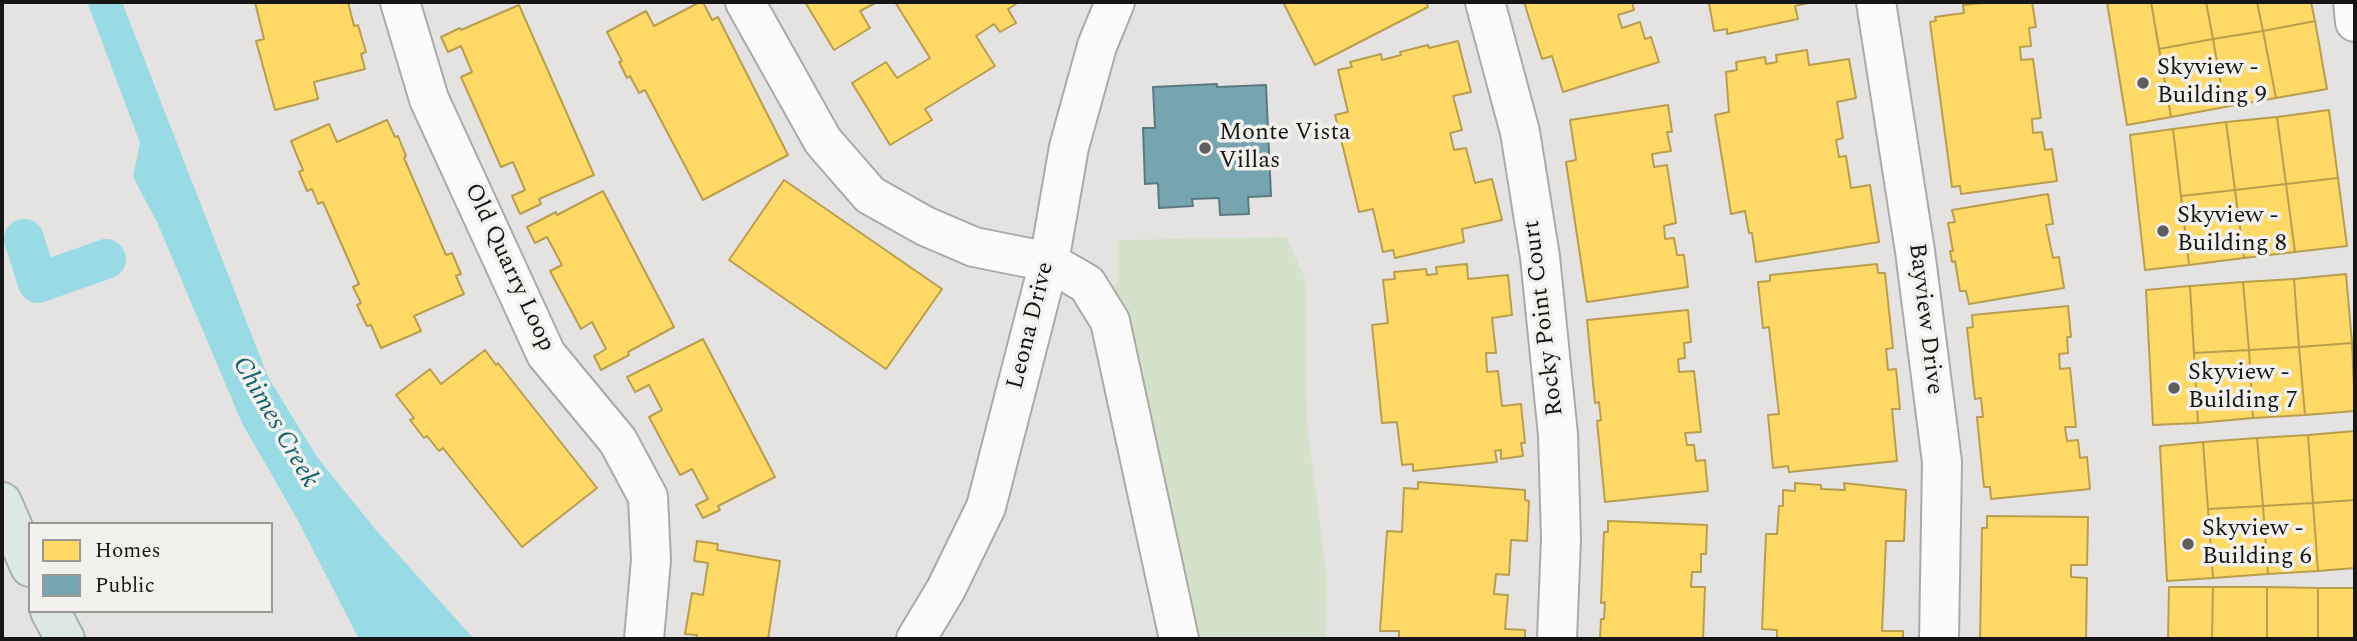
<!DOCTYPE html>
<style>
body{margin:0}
#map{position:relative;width:2357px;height:641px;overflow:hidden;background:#e4e3e2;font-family:Spectral,serif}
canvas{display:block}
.frame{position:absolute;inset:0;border:4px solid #171616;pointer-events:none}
.legend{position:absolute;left:28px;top:522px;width:245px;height:91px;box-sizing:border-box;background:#f3f1ee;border:2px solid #9b9998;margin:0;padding:9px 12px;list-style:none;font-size:21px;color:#171616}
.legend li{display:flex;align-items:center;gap:14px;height:35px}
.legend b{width:35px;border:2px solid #9b9998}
</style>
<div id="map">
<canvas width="2357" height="641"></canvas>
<div class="frame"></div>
<ul class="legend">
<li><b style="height:19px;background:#ffd966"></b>Homes</li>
<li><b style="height:19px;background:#76a5af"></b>Public</li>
</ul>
</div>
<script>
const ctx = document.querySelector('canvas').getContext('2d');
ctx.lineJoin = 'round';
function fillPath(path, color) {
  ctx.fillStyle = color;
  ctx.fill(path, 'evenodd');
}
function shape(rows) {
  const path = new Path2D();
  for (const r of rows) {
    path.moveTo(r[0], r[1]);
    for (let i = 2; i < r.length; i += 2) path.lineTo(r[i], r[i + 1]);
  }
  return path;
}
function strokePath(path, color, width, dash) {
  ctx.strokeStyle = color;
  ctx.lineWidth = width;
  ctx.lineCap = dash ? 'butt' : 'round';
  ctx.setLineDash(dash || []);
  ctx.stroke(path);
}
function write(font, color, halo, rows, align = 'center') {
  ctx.font = font + ' Spectral,serif';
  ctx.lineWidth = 7;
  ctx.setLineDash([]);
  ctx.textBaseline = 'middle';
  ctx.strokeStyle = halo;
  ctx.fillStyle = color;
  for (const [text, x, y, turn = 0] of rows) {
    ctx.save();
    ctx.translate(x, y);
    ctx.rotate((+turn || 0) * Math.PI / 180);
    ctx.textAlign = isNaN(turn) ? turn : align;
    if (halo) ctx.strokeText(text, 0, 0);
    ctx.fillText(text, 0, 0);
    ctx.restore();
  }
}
const green = shape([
 [1286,237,1306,280,1307,424,1327,578,1326,639,1192,639,1112,293,1118,279,1118,240]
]);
const water = shape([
 [87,2,122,2,268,377,317,457,376,530,474,639,359,639,296,517,242,423,157,222,133,177,140,143]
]);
const homes = shape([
 [255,2,348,2,354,26,358,25,366,52,361,54,365,69,314,82,318,99,275,110,256,41,264,39,255,2],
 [700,2,703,2,712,20,718,17,788,155,703,200,645,90,639,93,630,76,627,78,619,62,622,61,607,32,646,11,654,26,700,2],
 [805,2,877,2,860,11,870,28,834,50,805,2],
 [895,2,1015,2,1016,4,1008,9,1016,23,1000,32,994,24,976,36,995,66,925,109,932,120,890,145,852,83,886,62,897,78,930,58,895,2],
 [1283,2,1426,2,1428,7,1315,65,1283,2],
 [1524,2,1632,2,1634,10,1618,15,1622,28,1640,22,1645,39,1651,37,1659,62,1563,92,1552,56,1542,59,1524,2],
 [1705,2,1813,2,1795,6,1798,19,1727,34,1727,29,1714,31,1709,3,1705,2],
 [1991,2,2032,2,2036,27,2029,28,2031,46,2020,47,2021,60,2033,59,2041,118,2032,119,2033,133,2042,132,2045,150,2052,149,2057,181,1961,194,1960,186,1952,187,1930,22,1936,21,1935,17,1964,13,1963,5,1991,2],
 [2107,2,2151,2,2171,117,2127,125,2107,2],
 [2151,2,2206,2,2213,39,2159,49,2151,2],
 [2206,2,2257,2,2263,31,2213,39,2206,2],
 [2257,2,2311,2,2315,21,2263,31,2257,2],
 [519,5,594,175,539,199,541,204,520,214,512,196,525,190,513,162,501,167,461,77,472,72,461,46,448,52,441,37,460,28,461,30,519,5],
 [2315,21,2327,89,2276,98,2263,31,2315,21],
 [2263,31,2276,98,2225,107,2213,39,2263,31],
 [2213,39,2225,107,2171,117,2159,49,2213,39],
 [1458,41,1471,92,1453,96,1462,130,1450,133,1454,150,1466,148,1475,183,1492,179,1502,220,1462,229,1464,242,1395,258,1393,250,1383,252,1373,209,1359,212,1335,115,1348,112,1338,70,1352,67,1350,62,1381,54,1382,60,1401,55,1400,52,1428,45,1429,48,1458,41],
 [1807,50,1809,65,1849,59,1856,98,1837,102,1843,138,1836,140,1839,157,1846,156,1851,188,1870,185,1879,242,1756,262,1752,233,1749,233,1745,211,1731,214,1715,115,1729,112,1726,72,1737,70,1736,62,1765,57,1766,64,1777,62,1776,55,1807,50],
 [1668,105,1672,132,1667,132,1671,151,1652,154,1654,167,1667,165,1676,223,1664,226,1665,239,1674,238,1677,255,1684,255,1688,287,1587,302,1566,162,1576,160,1570,120,1668,105],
 [2329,110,2338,178,2286,184,2277,117,2329,110],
 [2277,117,2286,184,2235,190,2226,122,2277,117],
 [387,120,395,137,398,136,406,156,404,158,446,255,452,253,461,274,456,276,464,294,414,316,421,331,381,348,371,325,367,326,357,305,361,303,353,287,359,284,323,202,318,204,312,189,307,191,299,172,303,170,291,141,329,124,337,142,387,120],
 [2226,122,2235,190,2181,196,2173,129,2226,122],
 [2173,129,2189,265,2145,270,2130,135,2173,129],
 [2338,178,2347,246,2295,252,2286,184,2338,178],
 [784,180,942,289,886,369,729,260,784,180],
 [2286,184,2295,252,2244,258,2235,190,2286,184],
 [2235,190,2244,258,2189,265,2181,196,2235,190],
 [603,191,674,327,628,352,629,355,601,370,594,356,606,349,592,322,581,329,550,271,562,265,547,237,535,243,527,227,556,212,557,215,603,191],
 [2048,194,2053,224,2046,225,2053,258,2059,257,2064,288,1969,304,1966,291,1960,291,1955,261,1952,262,1950,251,1953,251,1948,223,1955,222,1952,210,2048,194],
 [1467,264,1468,279,1508,275,1512,315,1492,318,1496,353,1486,353,1487,372,1498,371,1502,406,1521,404,1525,443,1521,443,1523,456,1501,459,1501,450,1495,451,1497,462,1413,471,1413,464,1402,465,1397,422,1382,423,1372,325,1388,323,1383,280,1395,279,1394,272,1426,269,1427,275,1437,274,1436,267,1467,264],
 [1877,264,1878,273,1885,273,1893,348,1886,349,1888,370,1896,369,1900,409,1892,409,1897,461,1789,472,1788,466,1773,468,1768,415,1779,414,1769,327,1763,328,1758,282,1770,281,1770,275,1877,264],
 [2346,274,2352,343,2299,347,2294,279,2346,274],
 [2294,279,2299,347,2249,350,2243,282,2294,279],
 [2243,282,2249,350,2194,353,2190,286,2243,282],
 [2190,286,2198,423,2153,425,2146,290,2190,286],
 [2068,306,2071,337,2067,337,2068,353,2059,354,2060,369,2070,368,2076,427,2065,427,2067,441,2078,440,2080,458,2087,457,2090,489,1991,499,1990,487,1984,487,1977,417,1983,417,1981,398,1975,399,1967,328,1973,327,1972,315,2068,306],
 [1688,310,1691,342,1684,343,1685,358,1678,359,1679,372,1694,371,1701,432,1685,433,1687,445,1694,445,1696,461,1705,460,1708,491,1605,502,1597,421,1601,420,1599,402,1595,403,1587,320,1688,310],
 [703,339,775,477,718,506,720,510,703,518,696,505,708,499,692,469,680,475,649,417,662,410,649,385,635,392,627,377,703,339],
 [2352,343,2355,411,2305,415,2299,347,2352,343],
 [2299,347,2305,415,2253,418,2249,350,2299,347],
 [485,350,496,365,498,363,597,488,522,547,443,448,439,451,427,436,424,438,410,420,414,418,396,395,430,369,441,384,485,350],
 [2249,350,2253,418,2198,423,2194,353,2249,350],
 [2355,431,2355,500,2313,503,2308,435,2355,431],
 [2308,435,2313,503,2263,506,2257,438,2308,435],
 [2257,438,2263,506,2208,509,2203,442,2257,438],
 [2203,442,2213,578,2167,581,2160,446,2203,442],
 [1418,482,1525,490,1525,500,1529,501,1527,541,1511,540,1509,575,1496,574,1494,594,1508,595,1505,629,1525,630,1525,639,1399,639,1399,631,1380,631,1387,531,1402,532,1404,488,1418,489,1418,482],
 [1795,483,1821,485,1821,489,1845,490,1844,483,1906,490,1904,541,1886,541,1882,631,1903,631,1903,639,1777,639,1777,630,1762,629,1766,534,1777,534,1779,506,1783,506,1783,490,1795,491,1795,483],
 [2355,500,2355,568,2318,571,2313,503,2355,500],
 [2313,503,2318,571,2268,574,2263,506,2313,503],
 [2263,506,2268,574,2213,578,2208,509,2263,506],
 [1987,516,2088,517,2087,565,2071,565,2071,577,2087,578,2086,639,1980,639,1982,528,1987,528,1987,516],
 [1608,521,1707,525,1706,554,1701,554,1701,572,1692,572,1691,587,1705,587,1703,639,1600,639,1601,619,1604,619,1605,602,1601,603,1604,532,1608,532,1608,521],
 [697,541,718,544,717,550,780,561,768,639,696,639,697,635,685,634,692,593,703,595,708,563,694,561,697,541],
 [2169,587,2213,587,2212,639,2168,639,2169,587],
 [2213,587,2267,587,2267,639,2212,639,2213,587],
 [2267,587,2318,588,2318,639,2267,639,2267,587],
 [2318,588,2355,588,2355,639,2318,639,2318,588]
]);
const public = shape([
 [1217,84,1217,87,1266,85,1271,196,1248,197,1249,214,1220,215,1219,198,1192,199,1193,206,1159,208,1158,183,1145,184,1143,128,1155,128,1153,87,1217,84]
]);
const canal = shape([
 [24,239,38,283,106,259]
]);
const minor = shape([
 [400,2,429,99,546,354,618,441,648,497,651,560,644,639],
 [745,2,823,141,870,195,925,226,974,247,1049,262,1087,284,1110,321,1179,639],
 [1485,2,1520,132,1540,257,1558,435,1561,539,1557,639],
 [1876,2,1915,251,1942,462,1939,639],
 [2353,2,2355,22],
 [916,639,946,589,986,507,1049,262,1069,147,1097,46,1115,2]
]);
const highway = shape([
 [2,502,30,567],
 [50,611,65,639]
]);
const markers = [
 [2143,83,7,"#5f5e5d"],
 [1205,148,7,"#5f5e5d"],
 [2163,231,7,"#5f5e5d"],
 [2174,388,7,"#5f5e5d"],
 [2188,544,7,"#5f5e5d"]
];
const poiNames = [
 ["Skyview -",2157,69],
 ["Building 9",2157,97],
 ["Monte Vista",1219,134],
 ["Villas",1219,162],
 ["Skyview -",2177,217],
 ["Building 8",2177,245],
 ["Skyview -",2188,374],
 ["Building 7",2188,402],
 ["Skyview -",2202,530],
 ["Building 6",2202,558]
];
const streetNames = [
 ["Old Quarry Loop",508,268,65],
 ["Rocky Point Court",1545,318,-97],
 ["Bayview Drive",1924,319,83],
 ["Leona Drive",1032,326,-76]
];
const waterNames = [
 ["Chimes Creek",274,423,60]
];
fillPath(green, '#d5e1c9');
fillPath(water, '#98dbe4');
fillPath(homes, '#ffd966');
strokePath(homes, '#b99e4e', 2);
fillPath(public, '#76a5af');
strokePath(public, '#5a7a81', 2);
strokePath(canal, '#98dbe4', 40);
strokePath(minor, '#abaaa9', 42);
strokePath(highway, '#a6b2af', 42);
strokePath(minor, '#fbfbfb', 38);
strokePath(highway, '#dde7e6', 38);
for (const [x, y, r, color] of markers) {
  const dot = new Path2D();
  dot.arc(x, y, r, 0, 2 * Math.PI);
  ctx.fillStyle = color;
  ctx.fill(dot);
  strokePath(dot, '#f3f1ee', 2.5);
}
write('24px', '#171616', '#f3f1ee', poiNames, 'left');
write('24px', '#171616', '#f3f1ee', streetNames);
write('italic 26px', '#12636d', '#f3f1ee', waterNames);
</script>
